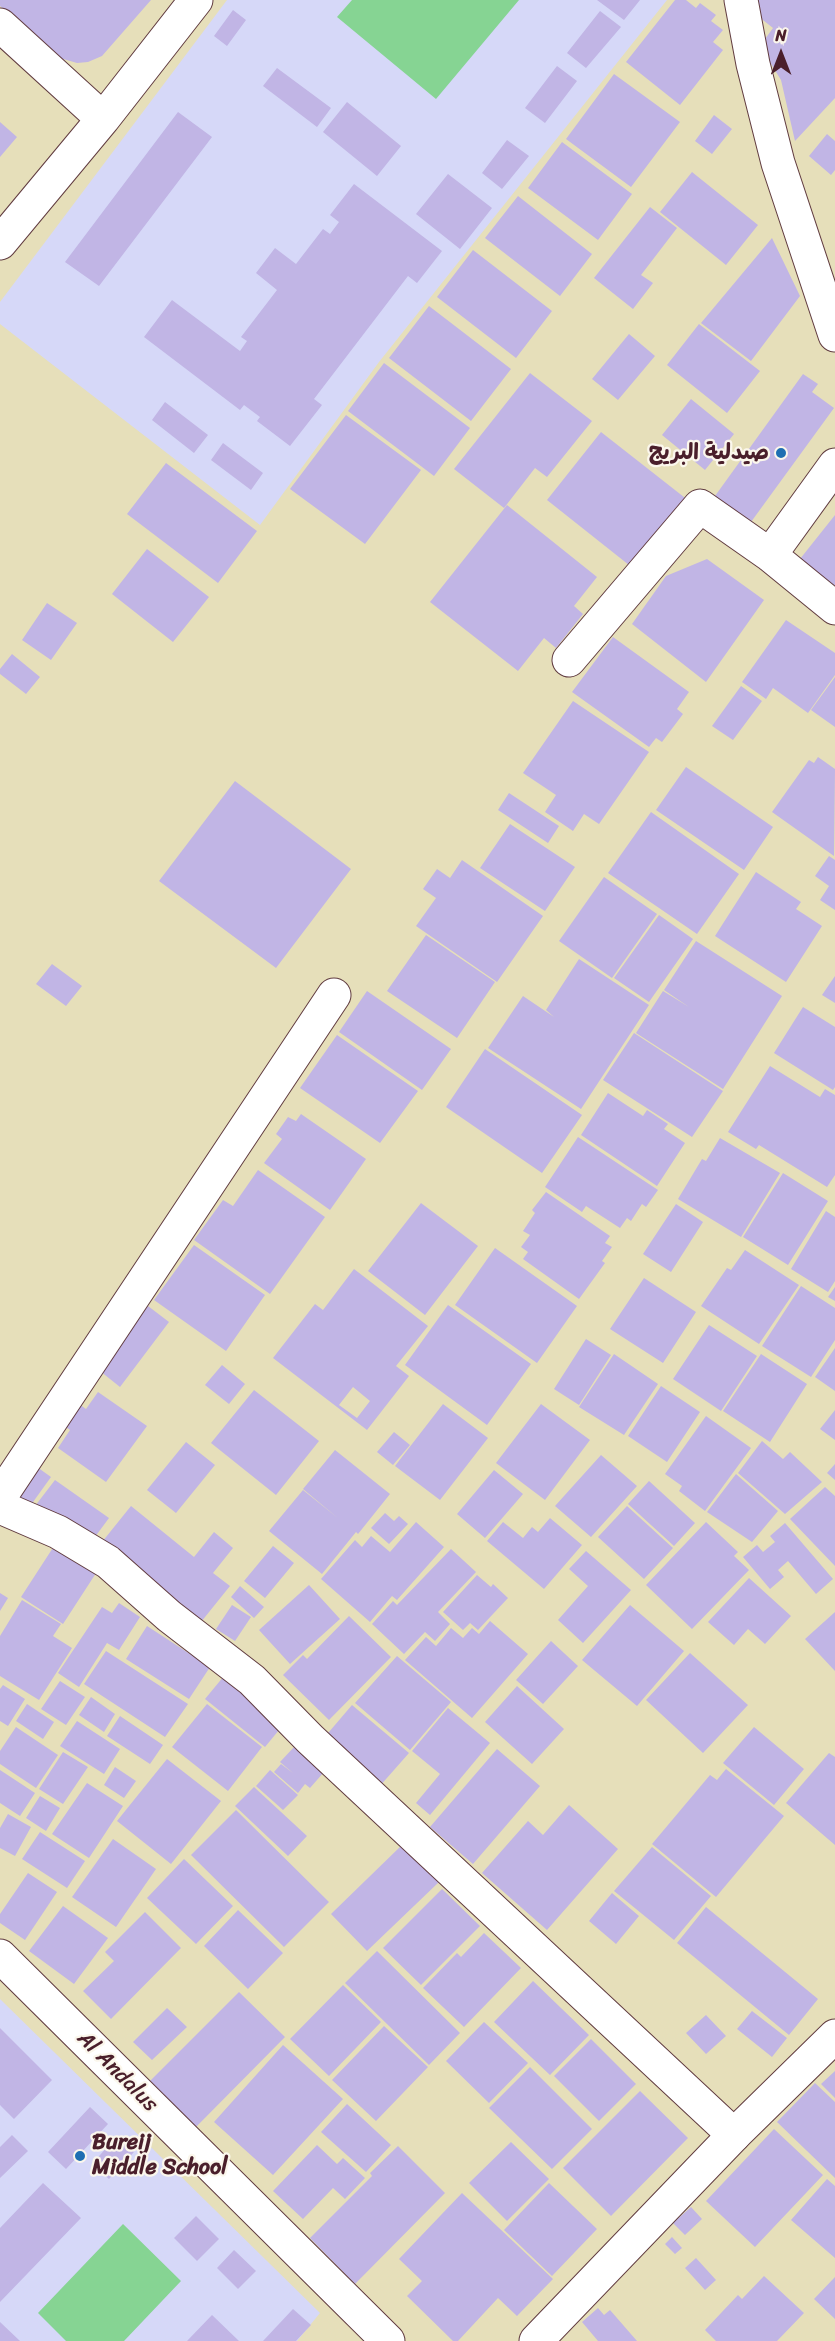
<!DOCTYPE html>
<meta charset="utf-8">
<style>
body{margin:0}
#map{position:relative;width:835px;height:2341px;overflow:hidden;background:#e6dfba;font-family:Sriracha,sans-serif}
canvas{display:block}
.north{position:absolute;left:751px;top:24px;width:60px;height:60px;-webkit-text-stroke:4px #fbf7ec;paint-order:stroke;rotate:0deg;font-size:16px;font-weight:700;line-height:24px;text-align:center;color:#4a1f2b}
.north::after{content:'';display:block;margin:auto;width:21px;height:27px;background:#4a1f2b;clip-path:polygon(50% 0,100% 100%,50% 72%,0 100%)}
</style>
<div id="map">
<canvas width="835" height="2341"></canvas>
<div class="north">N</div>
</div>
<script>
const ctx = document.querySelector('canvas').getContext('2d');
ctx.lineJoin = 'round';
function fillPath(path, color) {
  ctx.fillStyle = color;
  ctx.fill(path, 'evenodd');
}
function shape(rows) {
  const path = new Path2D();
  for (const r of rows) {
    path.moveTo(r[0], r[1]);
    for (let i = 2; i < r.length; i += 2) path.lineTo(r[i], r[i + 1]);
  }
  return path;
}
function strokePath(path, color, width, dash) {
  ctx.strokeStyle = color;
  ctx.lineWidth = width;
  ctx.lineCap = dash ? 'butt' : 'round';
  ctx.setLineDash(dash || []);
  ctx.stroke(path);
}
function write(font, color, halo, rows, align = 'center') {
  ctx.font = font + ' Sriracha,"Playpen Sans Arabic",sans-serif';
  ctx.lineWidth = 4.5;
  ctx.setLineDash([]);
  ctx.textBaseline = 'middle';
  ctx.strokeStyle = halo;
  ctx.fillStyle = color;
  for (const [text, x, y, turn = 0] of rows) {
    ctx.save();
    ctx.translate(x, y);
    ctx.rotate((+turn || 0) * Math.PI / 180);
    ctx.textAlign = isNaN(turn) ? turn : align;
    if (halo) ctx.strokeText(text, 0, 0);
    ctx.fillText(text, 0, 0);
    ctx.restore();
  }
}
const built = shape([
 [227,0,667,0,379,362,260,525,0,324,0,302],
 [0,1999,320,2313,297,2341,0,2341]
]);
const green = shape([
 [352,0,519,0,436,99,337,17],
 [123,2224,181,2281,124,2341,66,2341,38,2313]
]);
const building = shape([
 [0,0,151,0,102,56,88,62,77,63,53,56,0,6],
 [597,0,640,0,624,20],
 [675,0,686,0,696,8,700,3,716,15,711,21,723,30,713,42,723,50,680,105,626,62],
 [749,0,835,0,835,98,795,141,781,80,760,46,773,28,754,13],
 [233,10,246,20,227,46,214,36],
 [600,11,621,27,586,68,567,53],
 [557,66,577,81,545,123,525,108],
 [277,68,331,108,317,127,263,86],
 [614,74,680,122,631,187,566,139],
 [347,102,401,146,377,176,323,132],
 [178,112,212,137,99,286,65,262],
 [714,115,732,129,712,154,695,141],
 [0,122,17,137,0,157],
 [827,134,835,141,835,170,831,175,809,156],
 [507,140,529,156,502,189,482,173],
 [562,142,632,194,598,240,528,188],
 [692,172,758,225,726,265,660,212],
 [448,174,492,208,460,249,416,214],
 [354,184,442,251,417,283,408,276,314,399,322,405,290,446,257,421,260,417,244,405,240,410,144,337,172,300,240,351,247,341,241,337,277,290,256,273,275,248,296,264,323,229,330,234,339,222,330,215],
 [518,196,592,254,560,296,485,238],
 [650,207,677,228,641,275,653,283,633,309,594,278],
 [772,238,800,296,751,361,701,323],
 [473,250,552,311,516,358,437,297],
 [429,306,511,369,471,421,389,358],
 [699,324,760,371,727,413,667,365],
 [629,334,655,356,618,400,592,379],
 [384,363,470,428,434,476,348,411],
 [530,373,592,421,547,477,535,468,504,508,454,469],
 [803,374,818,384,812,392,834,408,751,522,715,496],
 [691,399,734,434,705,470,662,435],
 [165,402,208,435,194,453,152,420],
 [346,415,421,470,365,544,290,489],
 [601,432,689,501,634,569,547,500],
 [223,443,263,473,251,490,211,460],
 [166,463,257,531,218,583,127,514],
 [507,505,597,577,574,606,583,614,556,648,544,638,518,671,430,602],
 [835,515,835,586,800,559],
 [147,549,209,597,173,642,112,594],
 [707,559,764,600,706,682,632,624,666,576],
 [47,603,77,623,51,660,22,640],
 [786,620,835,653,835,675,808,713,773,688,766,699,742,682],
 [613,637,689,692,677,709,683,714,662,742,656,738,649,747,572,692],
 [12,654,40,677,26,694,0,674,0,669],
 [835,677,835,727,811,710],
 [741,686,762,701,733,740,712,726],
 [573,701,649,752,599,824,584,814,573,831,545,812,556,795,523,773],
 [818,757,835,769,834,856,772,812,809,760,814,763],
 [686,767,773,827,744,870,656,810],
 [235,781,351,869,276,968,159,881],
 [509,793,559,826,548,843,498,810],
 [651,812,739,874,697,934,608,873],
 [510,824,575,867,545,911,480,868],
 [829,856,835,860,835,910,820,900,829,886,815,876],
 [462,860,543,916,497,982,416,926,436,898,423,889,437,869,450,878],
 [756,872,801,902,796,909,822,926,786,982,715,936],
 [604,877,657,914,612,978,559,941],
 [659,915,693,939,649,1002,614,978],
 [426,935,495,982,457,1038,387,991],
 [696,941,782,996,723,1089,636,1033,663,991,689,1007,664,990],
 [579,959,649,1005,581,1109,488,1048,523,996,554,1017,546,1010],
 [52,964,82,986,66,1006,36,984],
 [835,976,835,1003,822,995],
 [367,991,451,1049,422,1090,339,1032],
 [803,1007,835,1027,835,1087,833,1090,774,1053],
 [634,1033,723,1091,692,1137,603,1080],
 [337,1035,418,1091,380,1143,300,1088],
 [485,1049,582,1115,542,1173,446,1107],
 [770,1066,820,1097,825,1089,835,1095,835,1175,827,1187,759,1145,756,1149,728,1132],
 [608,1093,643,1116,647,1110,668,1124,664,1129,685,1143,657,1186,581,1135],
 [301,1114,366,1159,330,1210,264,1163,282,1139,276,1134,288,1117,296,1121],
 [578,1137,658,1190,646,1207,642,1204,631,1221,627,1218,620,1228,586,1206,582,1212,545,1187],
 [720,1138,780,1173,741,1237,678,1199,702,1159,706,1161],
 [258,1170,325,1217,270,1294,194,1240,223,1200,233,1206],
 [783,1173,828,1201,788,1265,743,1237],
 [546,1192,610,1236,605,1243,612,1247,602,1261,605,1263,579,1299,523,1259,528,1252,521,1247,530,1235,523,1231,535,1213,532,1210],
 [421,1203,478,1246,425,1315,368,1271],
 [676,1204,703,1222,671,1272,643,1254],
 [826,1211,835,1217,835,1281,828,1292,791,1269],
 [194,1245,265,1295,226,1351,154,1300],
 [495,1248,577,1306,537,1363,455,1305],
 [745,1250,799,1285,759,1344,701,1306,727,1268,731,1270],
 [354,1269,428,1326,396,1366,409,1376,367,1430,273,1358,315,1304,323,1310],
 [353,1387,370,1401,357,1418,339,1405],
 [644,1278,696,1312,663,1363,610,1329],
 [801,1286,835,1308,835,1340,811,1377,762,1346],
 [835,1287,835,1301,828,1297],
 [448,1305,531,1364,487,1425,405,1365],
 [148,1306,169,1322,120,1387,100,1371],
 [709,1325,757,1356,721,1411,673,1379],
 [586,1339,611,1355,579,1405,554,1389],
 [835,1348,835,1391,815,1377],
 [614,1354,658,1384,624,1435,579,1407],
 [761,1354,807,1384,770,1442,723,1411],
 [222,1365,245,1384,229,1404,205,1385],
 [661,1386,700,1412,667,1462,628,1436],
 [254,1390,319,1441,276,1495,211,1443],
 [98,1392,147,1426,106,1482,58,1448,70,1430,63,1425,79,1404,86,1409],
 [443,1404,488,1438,440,1500,395,1466],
 [541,1404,590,1440,545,1500,496,1463],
 [835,1410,835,1440,820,1429],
 [706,1416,751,1448,705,1511,679,1491,682,1486,665,1474],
 [394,1432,410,1445,393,1465,377,1452],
 [762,1441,783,1459,790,1452,822,1482,785,1514,738,1473],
 [186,1442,215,1465,176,1513,147,1490],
 [335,1450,390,1494,358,1534,356,1532,322,1574,269,1531,303,1490,339,1519,303,1489],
 [601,1455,637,1486,591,1537,555,1506],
 [30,1462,51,1477,28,1509,7,1494],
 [835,1464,835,1480,827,1473],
 [494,1470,523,1494,485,1538,457,1514],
 [736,1474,778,1511,752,1542,707,1512],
 [55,1480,109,1518,89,1545,35,1506],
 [649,1481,695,1523,674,1546,628,1504],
 [825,1487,835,1496,835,1566,790,1519],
 [131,1506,194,1557,214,1532,233,1548,213,1573,230,1586,201,1622,102,1542],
 [627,1506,673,1548,644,1579,598,1537],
 [385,1513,394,1521,399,1516,408,1524,389,1544,371,1528],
 [550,1518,582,1545,544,1589,487,1541,503,1522,523,1538,532,1527,538,1532],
 [416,1522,444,1547,397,1600,392,1596,370,1622,321,1579,355,1540,362,1547,371,1536,390,1552],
 [706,1522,738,1552,734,1556,749,1570,692,1629,646,1585],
 [785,1523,833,1579,816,1594,788,1561,778,1570,784,1577,770,1589,743,1557,757,1545,763,1552,775,1542,770,1536],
 [58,1540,100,1567,63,1624,21,1597],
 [273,1546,294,1563,265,1598,244,1581],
 [451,1549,476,1572,438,1612,450,1624,435,1641,425,1632,404,1654,372,1624,393,1601,397,1605],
 [586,1551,631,1590,583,1643,558,1620,588,1586,569,1569],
 [477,1575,491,1587,493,1584,508,1598,478,1630,470,1623,463,1630,443,1612],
 [749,1578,791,1616,765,1644,748,1629,734,1645,708,1622],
 [309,1585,340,1619,290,1664,259,1630],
 [240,1586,264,1607,254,1618,231,1597],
 [0,1593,8,1598,0,1611],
 [22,1600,61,1624,53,1636,72,1648,39,1700,0,1676,0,1636],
 [119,1603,140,1617,119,1650,107,1643,79,1687,58,1673,102,1607,112,1613],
 [232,1605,251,1617,235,1641,216,1629],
 [630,1605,684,1651,637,1706,582,1660],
 [835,1612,835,1671,805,1639],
 [349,1616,391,1657,329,1720,283,1675,303,1655,307,1659],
 [490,1621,528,1654,472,1718,405,1660,426,1637,436,1646,451,1628,463,1638,472,1628,479,1634],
 [147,1626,210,1667,189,1699,126,1659],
 [551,1641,578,1666,543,1704,516,1680],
 [106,1651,188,1704,165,1737,84,1684],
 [690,1653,748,1705,703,1753,646,1700],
 [397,1656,451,1702,410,1750,355,1703],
 [224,1676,284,1724,265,1747,205,1699],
 [60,1681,85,1697,66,1725,41,1709],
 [3,1685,25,1699,8,1726,0,1721,0,1689],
 [517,1686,564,1729,532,1764,485,1722],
 [91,1697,115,1714,104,1732,79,1715],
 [27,1704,54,1722,43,1739,16,1721],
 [207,1704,262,1747,228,1791,172,1747],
 [352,1705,409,1753,379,1787,323,1739],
 [448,1708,490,1743,430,1815,416,1803,440,1774,412,1751],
 [120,1716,163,1745,150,1764,107,1736],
 [77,1721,120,1749,104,1774,60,1746],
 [16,1727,58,1755,36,1788,0,1764,0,1751],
 [754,1727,804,1769,774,1805,723,1763],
 [295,1746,324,1772,310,1788,305,1784,298,1793,274,1772,281,1764,293,1773,280,1762],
 [497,1749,540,1786,473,1864,430,1827],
 [63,1752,88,1767,63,1804,39,1789],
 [829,1753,835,1757,835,1845,786,1803],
 [167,1759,221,1801,171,1864,117,1821],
 [115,1767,136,1781,124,1798,104,1785],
 [726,1769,784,1816,716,1897,652,1844,710,1775,717,1780],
 [0,1770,35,1793,20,1816,0,1803],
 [270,1770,298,1795,283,1810,256,1786],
 [87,1783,123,1806,89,1858,52,1834],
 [254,1787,307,1836,288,1856,235,1806],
 [40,1796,60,1808,46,1831,26,1818],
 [569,1805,618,1849,547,1930,482,1873,528,1821,543,1835],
 [236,1810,329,1902,284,1947,191,1855],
 [8,1814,31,1827,15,1856,0,1848,0,1828],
 [40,1832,85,1861,67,1888,22,1859],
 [113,1839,156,1869,116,1927,72,1897],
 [402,1845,439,1882,367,1951,331,1914],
 [652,1847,711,1896,674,1940,614,1891],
 [184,1859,233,1906,196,1944,147,1898],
 [28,1873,57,1892,25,1940,0,1923,0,1914],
 [442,1889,480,1926,421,1985,383,1948],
 [612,1893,639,1916,616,1944,589,1921],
 [63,1906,108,1938,74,1984,29,1951],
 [706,1907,818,1999,789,2035,677,1943],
 [238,1910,283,1953,248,1989,204,1946],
 [145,1912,181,1948,111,2019,83,1991,114,1961,105,1952],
 [484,1933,521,1968,464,2027,423,1988,457,1953,461,1957],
 [377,1951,460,2033,429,2065,345,1983],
 [533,1981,589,2035,550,2075,494,2022],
 [343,1985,381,2022,329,2076,290,2039],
 [239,1992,285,2037,196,2127,150,2081],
 [167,2008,187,2027,152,2060,133,2042],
 [752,2011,787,2038,772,2057,737,2029],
 [706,2015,726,2036,706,2054,686,2033],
 [484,2022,528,2063,489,2103,446,2061],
 [384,2026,428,2067,376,2121,332,2080],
 [0,2028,52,2080,14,2119,0,2105],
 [591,2039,636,2084,599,2121,554,2076],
 [283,2045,343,2099,273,2175,214,2122],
 [530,2067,592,2129,552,2169,489,2108],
 [835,2071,835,2098,821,2084],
 [815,2083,835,2102,835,2178,777,2122],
 [640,2091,688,2138,611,2216,563,2168],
 [347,2104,391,2145,366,2172,321,2132],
 [90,2107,108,2124,66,2169,48,2152],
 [774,2129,823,2175,755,2247,706,2201],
 [12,2135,28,2151,0,2178,0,2147],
 [116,2137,134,2152,109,2179,92,2164],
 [511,2142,549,2179,507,2221,469,2183],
 [317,2145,337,2164,343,2158,365,2178,345,2199,333,2188,303,2219,273,2191],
 [398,2146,445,2193,355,2284,310,2238,372,2176,370,2173],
 [827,2179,835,2186,835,2258,791,2220],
 [43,2183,81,2218,0,2302,0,2228],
 [549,2183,597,2229,552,2276,504,2230],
 [462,2193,553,2279,517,2316,498,2298,458,2341,453,2341,407,2296,422,2281,399,2259],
 [691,2207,702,2219,685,2235,673,2223],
 [196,2216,219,2239,197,2261,174,2238],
 [672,2237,682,2248,675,2254,665,2244],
 [234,2250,256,2271,238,2289,217,2268],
 [696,2258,716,2280,705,2290,685,2268],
 [764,2276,804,2313,777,2341,716,2341,705,2330,738,2295,742,2299],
 [835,2277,835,2319,814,2299],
 [598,2308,604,2315,610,2310,637,2341,598,2341,582,2322],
 [293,2309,311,2325,296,2341,263,2341],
 [212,2315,239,2341,187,2341],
 [0,2322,20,2341,0,2341]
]);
const street = shape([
 [741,0,753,64,778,163,835,335],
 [0,25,103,119],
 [0,243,103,119,196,0],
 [770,555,835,465],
 [569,660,700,506,770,555,835,608],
 [0,1497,334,995],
 [0,1507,58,1532,108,1562,169,1616,252,1680,310,1739,734,2135],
 [0,1956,388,2341]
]);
const secondary = shape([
 [536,2341,734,2135,835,2036]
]);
const markers = [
 [781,453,6,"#1f6fb2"],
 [80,2156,6,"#1f6fb2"]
];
const poiNames = [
 ["صيدلية البريج",769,453],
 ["Bureij",92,2143,"left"],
 ["Middle School",92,2168,"left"]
];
const streetNames = [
 ["Al Andalus",117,2072,45]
];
fillPath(built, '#d6d8f8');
fillPath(green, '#86d493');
fillPath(building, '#c1b5e5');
strokePath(street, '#613c40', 35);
strokePath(secondary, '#613c40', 35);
strokePath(street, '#fff', 33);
strokePath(secondary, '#fff', 33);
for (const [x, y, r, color] of markers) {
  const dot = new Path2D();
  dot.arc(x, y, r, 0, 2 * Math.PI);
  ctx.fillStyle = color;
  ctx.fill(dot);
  strokePath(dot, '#fbf7ec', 2);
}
write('bold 22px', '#4a1f2b', '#fbf7ec', poiNames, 'right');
write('22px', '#4a1f2b', '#fbf7ec', streetNames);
</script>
